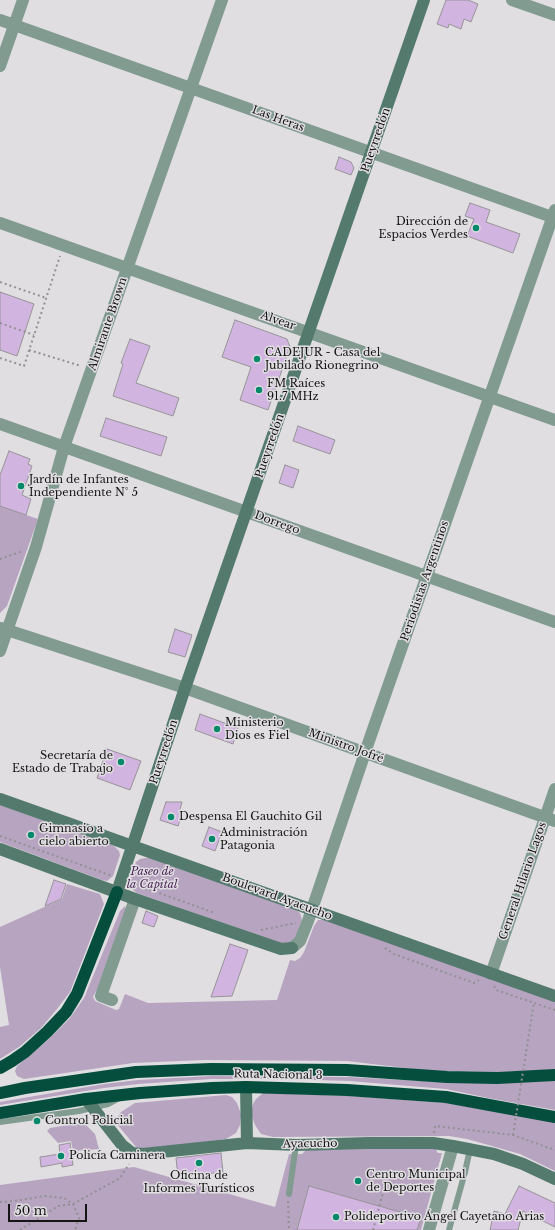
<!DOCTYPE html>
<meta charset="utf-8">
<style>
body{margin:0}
#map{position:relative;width:555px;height:1230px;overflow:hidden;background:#e0dee1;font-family:"Libre Baskerville",serif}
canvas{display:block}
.scale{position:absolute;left:8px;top:1204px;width:79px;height:18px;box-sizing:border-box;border:2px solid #151415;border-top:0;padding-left:5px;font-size:12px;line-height:14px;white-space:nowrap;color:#151415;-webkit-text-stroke:3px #e0dee1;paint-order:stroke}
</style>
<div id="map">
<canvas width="555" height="1230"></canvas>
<div class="scale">50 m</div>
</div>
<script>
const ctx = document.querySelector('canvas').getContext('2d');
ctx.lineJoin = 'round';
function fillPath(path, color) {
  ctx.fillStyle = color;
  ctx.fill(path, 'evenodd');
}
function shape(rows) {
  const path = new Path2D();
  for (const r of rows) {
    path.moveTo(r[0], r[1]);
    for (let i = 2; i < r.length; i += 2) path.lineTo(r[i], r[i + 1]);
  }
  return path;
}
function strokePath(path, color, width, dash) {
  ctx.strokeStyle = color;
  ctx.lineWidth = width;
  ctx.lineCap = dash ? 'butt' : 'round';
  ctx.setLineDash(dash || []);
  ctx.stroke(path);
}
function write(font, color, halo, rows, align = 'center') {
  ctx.font = font + ' "Libre Baskerville",serif';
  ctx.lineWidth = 3;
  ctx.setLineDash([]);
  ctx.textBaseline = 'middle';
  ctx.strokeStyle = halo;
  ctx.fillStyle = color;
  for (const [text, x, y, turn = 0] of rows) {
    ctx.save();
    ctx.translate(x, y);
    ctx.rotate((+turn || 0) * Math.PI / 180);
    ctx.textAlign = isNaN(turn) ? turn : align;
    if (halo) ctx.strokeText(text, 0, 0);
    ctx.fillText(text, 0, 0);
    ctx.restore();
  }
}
const green = shape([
 [0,506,38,519,7,606,0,613],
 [0,805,114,846,119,851,120,855,113,876,107,881,102,880,0,842],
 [145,858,150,858,296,910,300,913,302,920,295,939,289,943,283,944,137,893,133,890,130,882,136,862,140,859],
 [67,884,100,894,104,904,70,992,57,1009,41,1028,19,1047,0,1059,0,1027,9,1025,0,967,0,927,62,899],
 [125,906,126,910,99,988,95,993,93,997,95,1001,116,1010,119,1009,125,994,148,1003,277,1000,290,960,295,961,300,958,304,952,314,926,318,920,324,920,555,1000,555,1070,494,1072,430,1071,347,1061,205,1060,133,1063,24,1079,17,1076,15,1071,17,1066,50,1038,70,1018,84,998,120,911],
 [211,1076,349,1077,440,1082,555,1080,555,1110,488,1098,446,1089,349,1081,284,1079,211,1079,138,1084,104,1088,0,1105,0,1102,104,1084,138,1080],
 [263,1093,350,1096,446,1103,555,1122,555,1171,520,1154,467,1139,449,1136,273,1137,261,1134,255,1125,251,1114,253,1104,256,1099],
 [226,1095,232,1097,237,1103,241,1114,240,1125,236,1133,226,1139,143,1150,136,1147,116,1123,117,1118,121,1112,135,1103],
 [80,1123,86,1125,95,1134,99,1149,73,1151,71,1141,58,1143,47,1131,50,1128],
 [435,1148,438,1153,442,1153,421,1230,0,1230,0,1185,134,1167,275,1207,289,1154,302,1154,306,1150]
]);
const building = shape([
 [446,0,468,0,478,4,471,22,464,19,461,29,449,24,448,28,437,24,446,0],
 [339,157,351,162,354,168,351,175,335,169,339,157],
 [470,203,490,210,486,222,520,234,513,253,467,236,474,219,465,216,470,203],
 [0,292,34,304,17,356,0,350,0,292],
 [235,320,287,339,290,347,268,410,240,400,251,367,222,357,235,320],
 [130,339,150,346,136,383,179,398,173,416,113,396,123,364,121,363,130,339],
 [106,418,167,437,161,456,100,436,106,418],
 [298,426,335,440,330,454,293,441,298,426],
 [9,451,30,459,28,464,32,466,22,495,31,499,26,515,0,506,0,475,9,451],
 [285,465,299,470,293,488,279,483,285,465],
 [175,629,192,635,185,657,168,652,175,629],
 [200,714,238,728,233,744,195,730,200,714],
 [107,749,141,761,130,790,97,778,107,749],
 [166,802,182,802,179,813,182,814,178,826,160,820,166,802],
 [209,827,222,832,215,851,202,846,209,827],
 [54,880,66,884,61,899,45,906,54,880],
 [146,911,158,916,154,927,142,923,146,911],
 [230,944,248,950,232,996,211,997,230,944],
 [70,1143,73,1165,62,1167,62,1163,41,1167,40,1157,60,1154,59,1145,70,1143],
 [221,1153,223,1172,178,1177,176,1158,221,1153],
 [309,1186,421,1218,417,1230,297,1230,309,1186],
 [519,1186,555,1203,555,1227,523,1211,518,1230,490,1230,494,1211,505,1214,519,1186]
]);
const path = shape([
 [0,282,46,298],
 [0,323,34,335],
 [29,350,81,366],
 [0,358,24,366,60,256],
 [0,559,23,551],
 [0,836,112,876],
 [131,883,215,913],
 [261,930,296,923],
 [385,948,394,954,474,983,479,980],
 [494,986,496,990,555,1010],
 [434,1133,435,1126,513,1135,555,1150],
 [288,1201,289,1230],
 [0,1202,14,1201,45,1196,64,1198,73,1204,79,1218,75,1230],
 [20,1230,58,1206,73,1204,120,1178,129,1164],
 [373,1230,385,1185]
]);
const lane = shape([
 [0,1122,79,1111,108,1104,119,1098],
 [289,1194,296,1145],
 [449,1230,465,1172,470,1149]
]);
const street = shape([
 [512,0,555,15],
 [0,20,555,218],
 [0,66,23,0],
 [0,223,555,420],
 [0,424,555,622],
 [1,628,185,688,555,821],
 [0,651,36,547,64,447,222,0],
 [292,948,300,941,308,921,370,738,555,210],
 [491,974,555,789],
 [112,1000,101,996,135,899],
 [429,1230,453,1146]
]);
const secondary = shape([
 [0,799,555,996],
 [0,849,135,899,281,949,292,948],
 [117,892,185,688,424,0],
 [246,1087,247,1143],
 [86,1099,122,1145,132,1153,143,1154,247,1143,296,1145,369,1143,433,1143,453,1146,494,1154,523,1164,555,1179]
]);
const highway = shape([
 [0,1068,12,1061,25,1052,47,1032,66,1012,77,994,117,892],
 [0,1093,25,1088,136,1072,211,1069,347,1070,447,1077,497,1078,555,1075],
 [0,1113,86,1099,140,1093,212,1088,246,1087,347,1090,446,1097,555,1117]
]);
const pathBridge = shape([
 [513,1135,534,1002]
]);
const markers = [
 [476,228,4,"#04886c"],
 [257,359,4,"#04886c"],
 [259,390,4,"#04886c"],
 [21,486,4,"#04886c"],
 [217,729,4,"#04886c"],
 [121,762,4,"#04886c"],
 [171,817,4,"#04886c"],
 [31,835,4,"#04886c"],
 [212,839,4,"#04886c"],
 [37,1121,4,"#04886c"],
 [61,1156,4,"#04886c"],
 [199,1163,4,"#04886c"],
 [358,1181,4,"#04886c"],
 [336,1217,4,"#04886c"]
];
const streetNames = [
 ["Las Heras",278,119,20],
 ["Pueyrredón",376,140,-71],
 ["Alvear",278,321,19],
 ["Almirante Brown",108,324,-71],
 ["Pueyrredón",270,446,-71],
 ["Dorrego",277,523,20],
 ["Periodistas Argentinos",425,581,-71],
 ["Ministro Jofré",346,746,20],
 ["Pueyrredón",164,752,-72],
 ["General Hilario Lagos",523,881,-71],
 ["Boulevard Ayacucho",277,897,20],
 ["Ruta Nacional 3",278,1075,1],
 ["Ayacucho",310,1144,-1]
];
const poiNames = [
 ["Dirección de",468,222,"right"],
 ["Espacios Verdes",468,235,"right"],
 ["CADEJUR - Casa del",265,353],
 ["Jubilado Rionegrino",265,366],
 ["FM Raíces",267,384],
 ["91.7 MHz",267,397],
 ["Jardín de Infantes",29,480],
 ["Independiente N° 5",29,493],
 ["Ministerio",225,723],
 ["Dios es Fiel",225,736],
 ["Secretaría de",113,756,"right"],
 ["Estado de Trabajo",113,769,"right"],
 ["Despensa El Gauchito Gil",179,817],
 ["Gimnasio a",39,829],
 ["cielo abierto",39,842],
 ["Administración",220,833],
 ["Patagonia",220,846],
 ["Control Policial",45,1121],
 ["Policía Caminera",69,1156],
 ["Centro Municipal",366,1175],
 ["de Deportes",366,1188],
 ["Oficina de",199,1176,"center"],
 ["Informes Turísticos",199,1189,"center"],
 ["Polideportivo Ángel Cayetano Arias",344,1217]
];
const parkNames = [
 ["Paseo de",152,872],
 ["la Capital",152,885]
];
fillPath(green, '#b7a4c0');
fillPath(building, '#d2b4e1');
strokePath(building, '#969497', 1);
strokePath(path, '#929093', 2, [2, 3]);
strokePath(lane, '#819b91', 6);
strokePath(street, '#819b91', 12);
strokePath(secondary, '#537a6d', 12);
strokePath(highway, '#054e3d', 12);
strokePath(pathBridge, '#929093', 2, [2, 3]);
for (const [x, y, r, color] of markers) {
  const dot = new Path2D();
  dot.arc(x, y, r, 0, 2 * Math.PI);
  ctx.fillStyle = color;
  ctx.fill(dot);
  strokePath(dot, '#e0dee1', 1.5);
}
write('11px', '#151415', '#e0dee1', streetNames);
write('11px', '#151415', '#e0dee1', poiNames, 'left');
write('italic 11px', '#461f56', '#e0dee1', parkNames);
</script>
